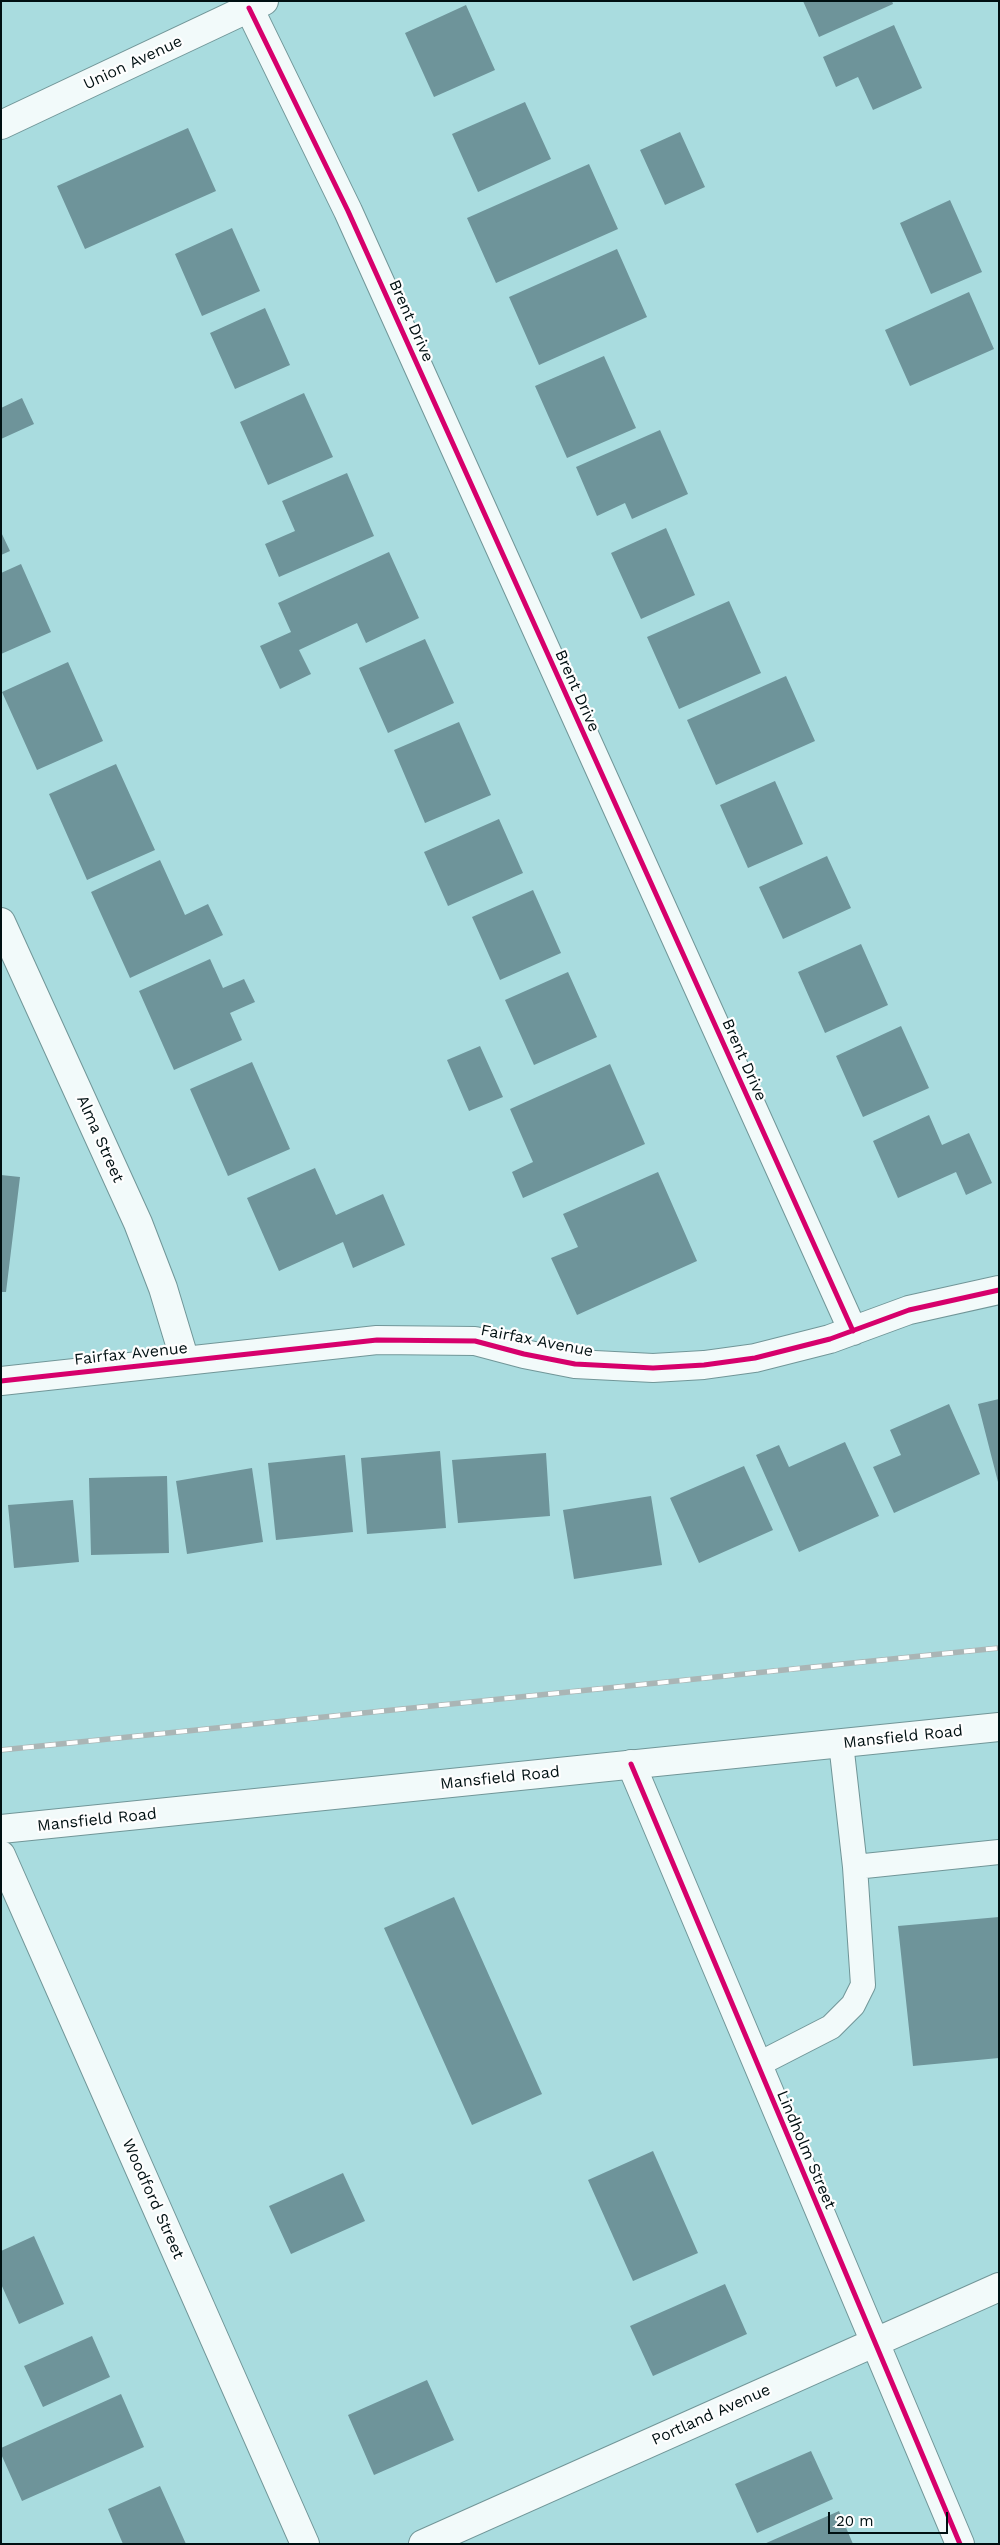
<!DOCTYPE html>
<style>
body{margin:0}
#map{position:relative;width:1000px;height:2545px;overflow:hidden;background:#a9dcdf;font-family:"Work Sans",sans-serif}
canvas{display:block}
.frame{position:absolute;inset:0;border:2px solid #001012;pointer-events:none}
.scale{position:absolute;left:828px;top:2512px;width:120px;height:22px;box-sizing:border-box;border:2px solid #001012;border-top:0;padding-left:6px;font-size:15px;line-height:18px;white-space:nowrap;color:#001012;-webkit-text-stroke:4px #fefefe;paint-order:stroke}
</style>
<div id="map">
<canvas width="1000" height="2545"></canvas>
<div class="frame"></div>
<div class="scale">20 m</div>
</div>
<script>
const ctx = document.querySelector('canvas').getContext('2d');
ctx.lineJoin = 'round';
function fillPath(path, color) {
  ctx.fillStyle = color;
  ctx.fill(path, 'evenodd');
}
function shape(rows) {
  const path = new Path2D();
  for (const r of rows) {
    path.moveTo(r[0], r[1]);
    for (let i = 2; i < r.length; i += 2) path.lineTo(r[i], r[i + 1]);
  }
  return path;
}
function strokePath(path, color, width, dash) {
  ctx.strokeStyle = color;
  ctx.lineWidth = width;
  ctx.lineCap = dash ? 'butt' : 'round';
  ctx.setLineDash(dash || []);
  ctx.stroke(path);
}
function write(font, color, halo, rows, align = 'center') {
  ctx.font = font + ' "Work Sans",sans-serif';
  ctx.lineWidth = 4.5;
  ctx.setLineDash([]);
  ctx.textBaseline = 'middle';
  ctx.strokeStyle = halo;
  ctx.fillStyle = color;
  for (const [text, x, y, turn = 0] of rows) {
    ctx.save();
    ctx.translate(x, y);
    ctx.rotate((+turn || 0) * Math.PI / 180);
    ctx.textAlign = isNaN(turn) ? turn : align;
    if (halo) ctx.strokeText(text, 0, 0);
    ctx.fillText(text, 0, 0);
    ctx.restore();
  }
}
const building = shape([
 [803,1,892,1,893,4,819,37],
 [466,5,495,70,434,97,405,33],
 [894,25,922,88,873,110,858,77,836,87,823,57],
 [525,102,551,159,478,192,452,134],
 [188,128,216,191,85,249,57,186],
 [680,132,705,187,665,205,640,150],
 [589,164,618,229,496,283,467,218],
 [950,200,982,272,931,294,900,223],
 [232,228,260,291,202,316,175,254],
 [617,249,647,317,539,365,509,297],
 [969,292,994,349,910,386,885,330],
 [265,308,290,365,235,389,210,333],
 [604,356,636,428,567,458,535,386],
 [304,393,333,457,268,485,240,422],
 [22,398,34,424,1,439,1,408],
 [660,430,688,494,632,519,625,503,597,516,576,467],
 [347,473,374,536,279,577,265,544,295,531,282,501],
 [666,528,695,595,641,619,611,553],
 [1,532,10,551,1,555],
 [389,552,419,618,366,643,357,623,299,650,311,674,280,689,260,646,291,632,278,603],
 [21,564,51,632,1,654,1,573],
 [729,601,761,673,679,709,647,637],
 [425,639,454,703,388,733,359,668],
 [68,662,103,741,37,770,2,692],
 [786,676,815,741,716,785,687,720],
 [459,722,491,795,425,823,394,750],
 [116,764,155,850,87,880,49,794],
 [775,781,803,844,748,868,720,805],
 [499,819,523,873,448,906,424,852],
 [827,856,851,908,783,939,759,887],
 [160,860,185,915,208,904,223,935,130,978,91,892],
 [533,890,561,953,500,980,472,917],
 [861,944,888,1005,825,1033,798,972],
 [210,959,223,988,244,979,255,1002,230,1013,242,1040,174,1070,139,991],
 [568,972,597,1037,534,1065,505,1000],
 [901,1026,929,1088,863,1117,836,1056],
 [480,1046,503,1097,469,1111,447,1060],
 [252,1062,290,1149,228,1176,190,1089],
 [610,1064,645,1144,523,1198,512,1172,533,1162,510,1109],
 [929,1115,942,1145,969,1133,992,1183,966,1195,956,1172,898,1198,873,1141],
 [315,1168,336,1215,383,1194,405,1245,353,1268,343,1242,279,1271,247,1198],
 [658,1172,697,1261,577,1315,551,1258,578,1247,563,1214],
 [1,1175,20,1177,6,1292,1,1292],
 [999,1399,999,1482,998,1482,978,1404],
 [949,1404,980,1474,894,1513,873,1467,901,1455,890,1430],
 [845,1442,879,1516,799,1552,756,1455,779,1445,789,1467],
 [440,1451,446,1528,367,1534,361,1458],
 [546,1453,550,1516,458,1523,452,1460],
 [345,1455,353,1532,276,1540,268,1463],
 [744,1466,773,1530,699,1563,670,1498],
 [252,1468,263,1542,187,1554,176,1481],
 [167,1476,169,1553,91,1555,89,1478],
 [651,1496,662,1565,574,1579,563,1510],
 [73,1500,79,1562,14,1568,8,1505],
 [454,1897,542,2094,472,2125,384,1928],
 [999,1917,999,2058,913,2066,898,1926],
 [653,2151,698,2253,633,2281,588,2180],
 [343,2173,365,2221,291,2254,269,2206],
 [34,2236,64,2304,19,2324,1,2284,1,2251],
 [725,2284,747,2334,653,2376,630,2326],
 [92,2336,110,2377,43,2407,24,2366],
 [427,2380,454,2440,374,2475,348,2415],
 [121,2394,144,2447,22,2501,1,2454,1,2448],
 [811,2451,833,2499,757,2533,735,2484],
 [160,2486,186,2544,123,2544,108,2509],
 [839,2511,853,2544,764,2544]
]);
const service = shape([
 [855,1867,999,1852],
 [757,2065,831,2027,853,2005,863,1985,855,1867,841,1743]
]);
const minor = shape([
 [249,8,348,211,853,1331],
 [1,125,264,1],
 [1,922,138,1223,163,1288,185,1361],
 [1,1381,377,1340,475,1341,524,1354,575,1364,653,1368,704,1365,755,1358,830,1339,909,1310,999,1290],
 [631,1764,960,2544],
 [1,1855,305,2544],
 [423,2544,999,2287]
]);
const secondary = shape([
 [1,1829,999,1727]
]);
const rail = shape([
 [1,1750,999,1648]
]);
const cycleway = shape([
 [249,8,348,211,853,1331],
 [1,1381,377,1340,475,1341,524,1354,575,1364,653,1368,704,1365,755,1358,830,1339,909,1310,999,1290],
 [631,1764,960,2544]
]);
const streetNames = [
 ["Union Avenue",133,63,-25],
 ["Brent Drive",411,321,66],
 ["Brent Drive",577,691,66],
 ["Brent Drive",744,1060,66],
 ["Alma Street",100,1139,66],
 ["Fairfax Avenue",537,1341,11],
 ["Fairfax Avenue",131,1354,-6],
 ["Mansfield Road",903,1737,-6],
 ["Mansfield Road",500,1778,-6],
 ["Mansfield Road",97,1820,-6],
 ["Lindholm Street",806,2150,67],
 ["Woodford Street",153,2199,66],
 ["Portland Avenue",711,2415,-24]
];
fillPath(building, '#6e949a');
strokePath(service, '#719698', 26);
strokePath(minor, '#719698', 30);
strokePath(secondary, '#719698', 30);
strokePath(service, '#f2fafa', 24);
strokePath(minor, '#f2fafa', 28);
strokePath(secondary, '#f2fafa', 28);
strokePath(rail, '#aab5b5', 5.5);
strokePath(rail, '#fefefe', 4, [11]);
strokePath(cycleway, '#d6006c', 5);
write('16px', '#001012', '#fefefe', streetNames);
</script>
